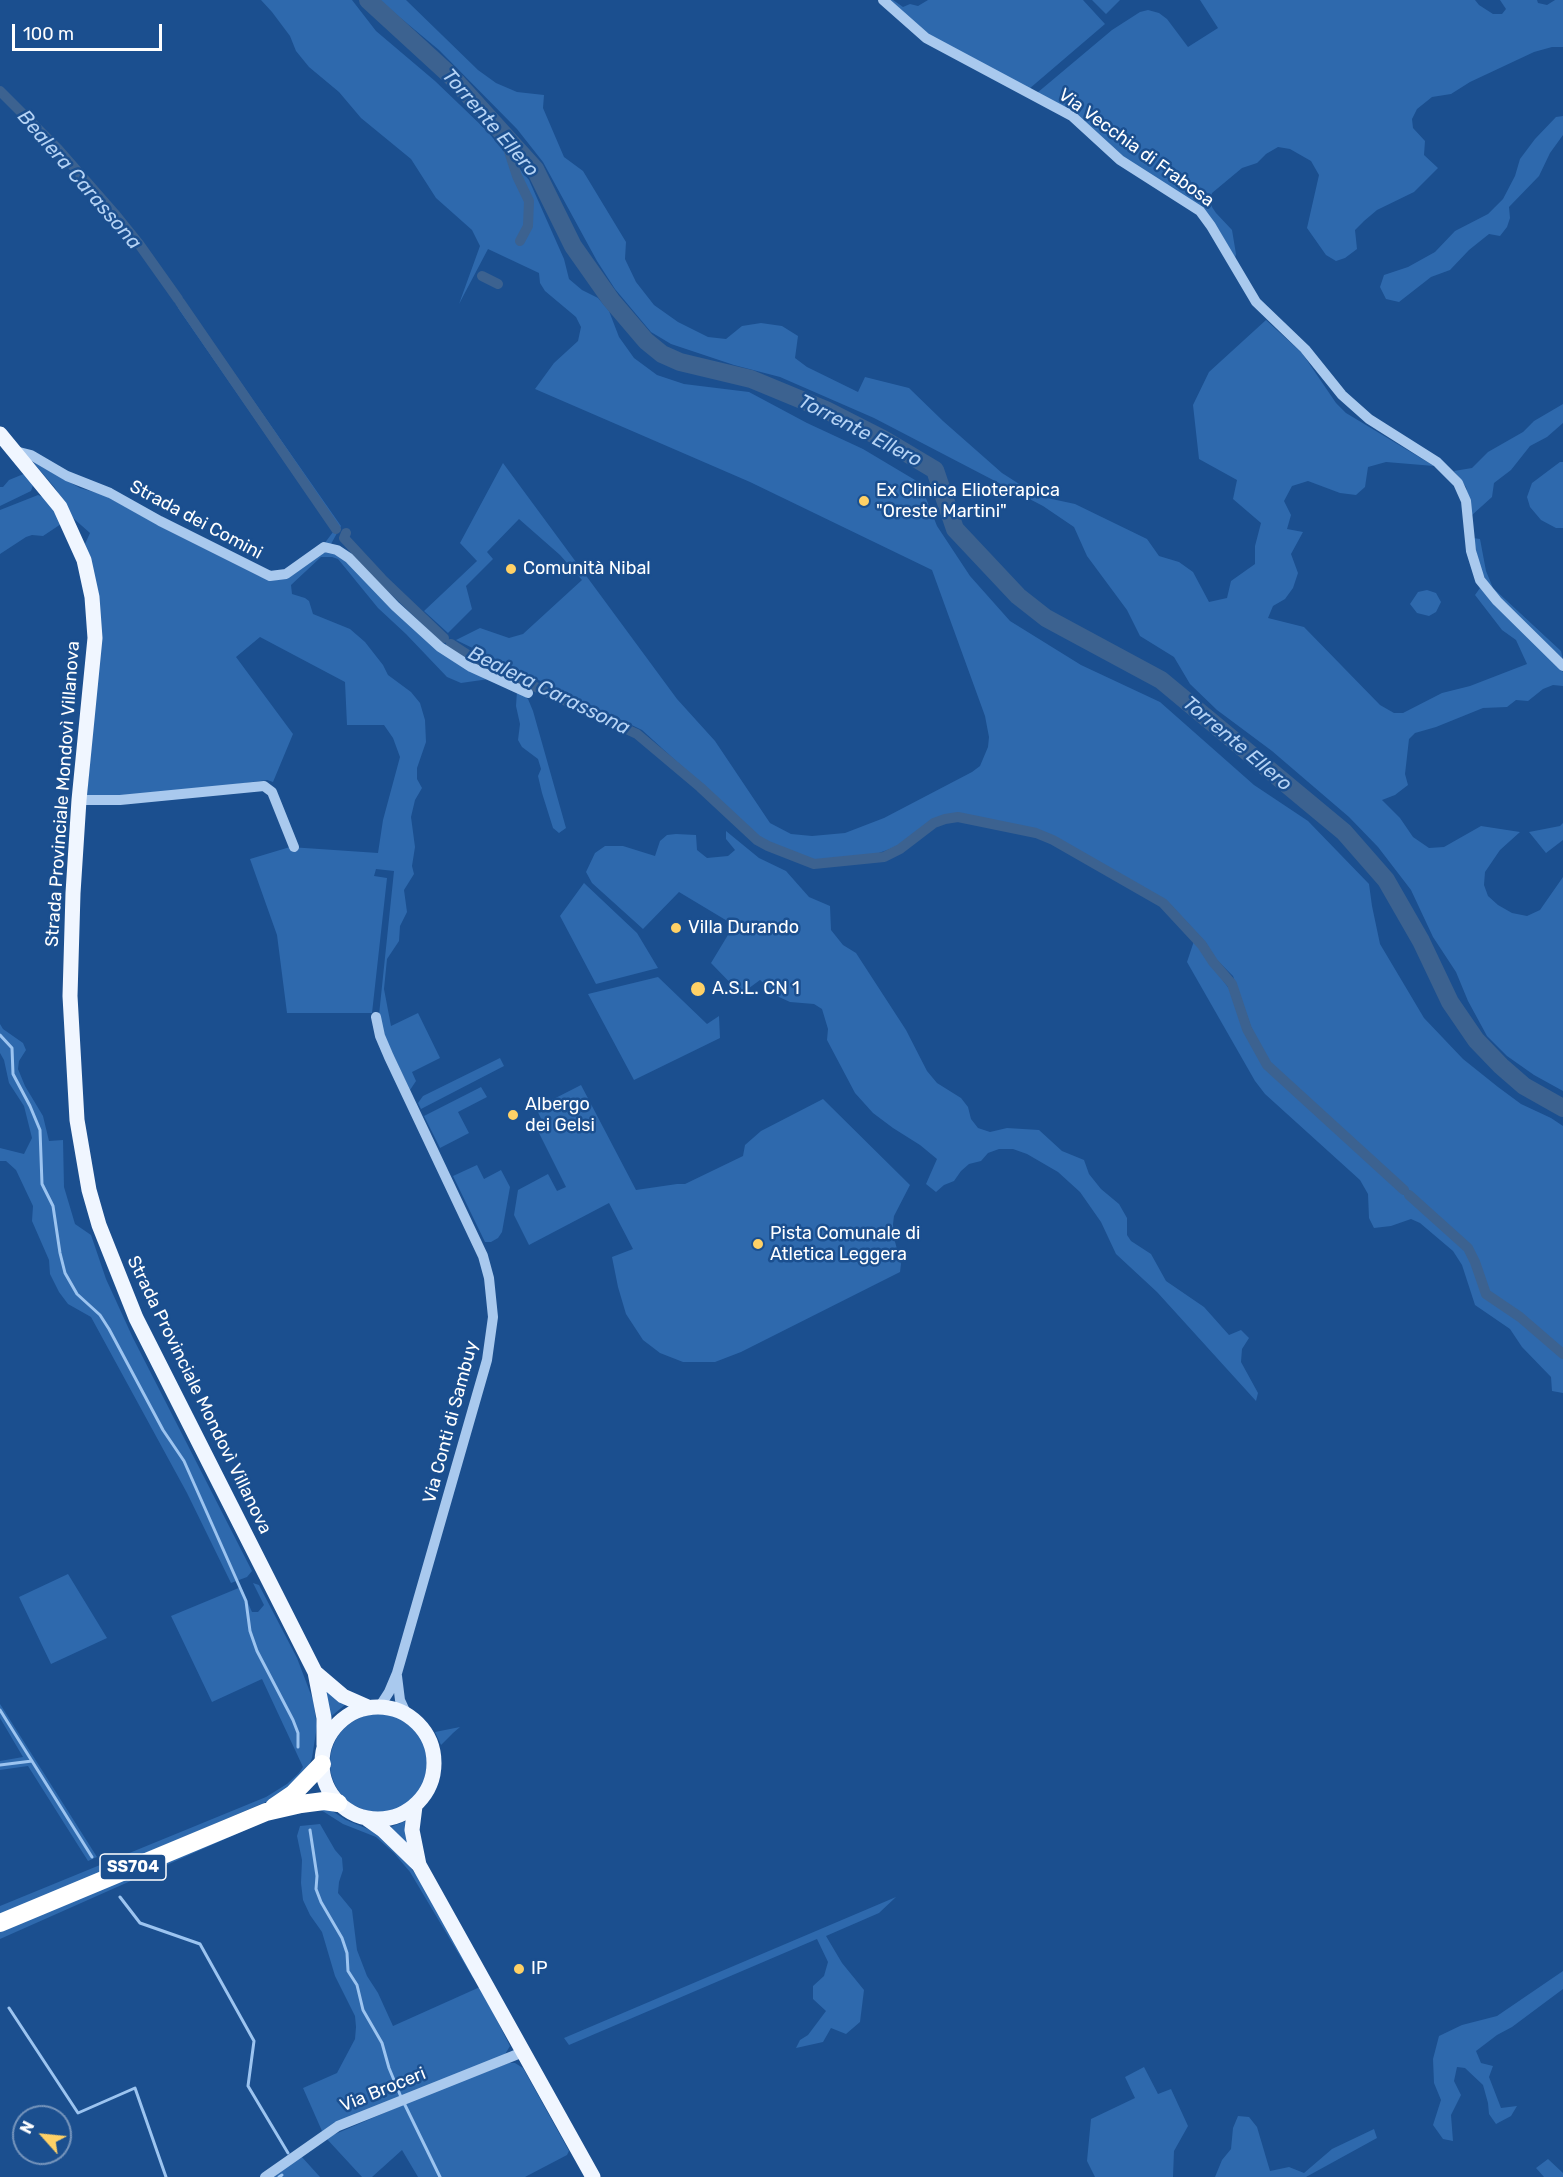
<!DOCTYPE html>
<meta charset="utf-8">
<style>
body{margin:0}
#map{position:relative;width:1563px;height:2177px;overflow:hidden;background:#1b4f8f;font-family:Rubik,sans-serif}
canvas{display:block}
.north{position:absolute;left:12px;top:2105px;width:60px;height:60px;box-sizing:border-box;background:#1b4f8f;border:2px solid #7695bc;border-radius:50%;rotate:297deg;font-size:16px;font-weight:700;line-height:24px;text-align:center;color:#fff}
.north::after{content:'';display:block;margin:auto;width:21px;height:27px;background:#ffd166;clip-path:polygon(50% 0,100% 100%,50% 72%,0 100%)}
.scale{position:absolute;left:12px;top:24px;width:150px;height:27px;box-sizing:border-box;border:3px solid #fff;border-top:0;padding-left:8px;font-size:18px;line-height:21px;white-space:nowrap;color:#fff;-webkit-text-stroke:4px #1b4f8f;paint-order:stroke}
</style>
<div id="map">
<canvas width="1563" height="2177"></canvas>
<div class="north">N</div>
<div class="scale">100 m</div>
</div>
<script>
const ctx = document.querySelector('canvas').getContext('2d');
ctx.lineJoin = 'round';
function fillPath(path, color) {
  ctx.fillStyle = color;
  ctx.fill(path, 'evenodd');
}
function shape(rows) {
  const path = new Path2D();
  for (const r of rows) {
    if (r.length === 3) {
      path.moveTo(r[0] + r[2], r[1]);
      path.arc(r[0], r[1], r[2], 0, 2 * Math.PI);
      continue;
    }
    path.moveTo(r[0], r[1]);
    for (let i = 2; i < r.length; i += 2) path.lineTo(r[i], r[i + 1]);
  }
  return path;
}
function strokePath(path, color, width, dash) {
  ctx.strokeStyle = color;
  ctx.lineWidth = width;
  ctx.lineCap = dash ? 'butt' : 'round';
  ctx.setLineDash(dash || []);
  ctx.stroke(path);
}
function write(font, color, halo, rows, align = 'center') {
  ctx.font = font + ' Rubik,sans-serif';
  ctx.lineWidth = 5;
  ctx.setLineDash([]);
  ctx.textBaseline = 'middle';
  ctx.strokeStyle = halo;
  ctx.fillStyle = color;
  for (const [text, x, y, turn = 0] of rows) {
    ctx.save();
    ctx.translate(x, y);
    ctx.rotate((+turn || 0) * Math.PI / 180);
    ctx.textAlign = isNaN(turn) ? turn : align;
    if (halo) ctx.strokeText(text, 0, 0);
    ctx.fillText(text, 0, 0);
    ctx.restore();
  }
}
const green = shape([
 [261,0,352,0,376,31,435,81,459,104,486,130,529,180,564,259,569,279,582,290,598,298,609,311,619,337,634,358,657,375,684,384,749,392,807,423,863,449,920,483,937,526,970,576,1010,621,1081,665,1160,702,1254,785,1308,821,1369,884,1372,906,1380,944,1424,1018,1463,1059,1498,1087,1521,1104,1551,1118,1563,1126,1563,1350,1522,1316,1490,1294,1469,1245,1269,1063,1251,1027,1233,976,1214,957,1206,943,1168,902,1157,895,1048,834,1027,827,963,814,949,815,938,818,896,847,867,857,814,860,763,840,642,730,456,640,480,628,509,638,523,634,582,580,560,555,519,519,487,552,493,559,466,586,472,609,448,633,424,611,477,561,460,543,503,463,677,699,715,741,770,823,791,834,812,836,845,833,884,818,972,772,980,766,988,747,989,737,985,716,932,570,750,482,535,389,554,363,578,341,581,327,576,317,545,291,540,283,539,273,488,249,459,304,480,246,472,230,436,198,411,159,361,118,339,92,309,67,296,51,290,36,272,12],
 [379,0,406,0,478,70,496,83,517,92,544,95,543,108,564,157,583,171,626,242,625,259,636,282,654,305,678,322,708,337,726,339,742,326,761,323,782,326,798,336,795,358,807,367,858,392,865,377,909,388,943,421,1002,473,1038,496,1075,504,1147,539,1159,556,1179,562,1193,572,1209,602,1227,598,1231,581,1255,564,1255,546,1261,523,1233,499,1237,480,1199,459,1193,405,1209,372,1266,320,1302,353,1336,403,1346,413,1434,466,1386,462,1368,467,1365,487,1356,495,1340,493,1308,481,1292,486,1284,501,1291,515,1287,529,1303,532,1291,554,1298,573,1293,588,1285,599,1273,606,1268,618,1304,627,1380,705,1394,713,1403,713,1442,693,1470,686,1527,664,1516,640,1502,630,1475,595,1480,588,1563,672,1563,686,1553,685,1543,689,1528,701,1516,700,1507,707,1483,708,1436,727,1415,733,1409,739,1405,774,1408,785,1395,795,1382,800,1400,818,1413,837,1429,848,1444,847,1481,826,1520,832,1500,850,1485,872,1484,885,1488,896,1498,905,1512,913,1527,916,1540,910,1563,877,1563,1091,1534,1075,1507,1056,1487,1036,1468,1001,1456,972,1433,937,1411,890,1378,847,1349,817,1272,751,1217,710,1190,684,1174,657,1140,636,1127,610,1087,556,1074,527,1043,506,874,418,780,377,734,365,671,344,651,332,615,289,597,261,543,162,517,129,439,50],
 [888,0,893,0,903,7,910,4,918,6,928,0,1083,0,1105,24,1029,89,928,35],
 [1092,0,1120,0,1106,14],
 [1200,0,1475,0,1479,5,1493,14,1502,14,1506,9,1500,0,1537,0,1538,3,1547,5,1555,0,1563,0,1563,47,1552,47,1534,52,1470,82,1451,94,1432,97,1417,109,1412,119,1413,128,1425,141,1424,155,1438,168,1414,192,1377,210,1364,221,1355,230,1357,249,1345,258,1336,261,1326,255,1307,228,1319,175,1311,161,1290,149,1278,147,1266,154,1257,163,1242,168,1212,193,1211,199,1212,207,1216,213,1232,230,1236,254,1235,258,1219,230,1037,93,1112,30,1140,12,1148,10,1159,13,1167,19,1188,47,1218,28],
 [1563,116,1563,135,1550,153,1539,176,1509,207,1510,218,1507,227,1500,236,1489,234,1469,250,1450,270,1431,277,1399,302,1386,299,1380,287,1384,275,1408,267,1435,252,1455,231,1488,214,1503,199,1515,176,1520,159,1535,139,1556,117],
 [184,301,341,526,331,544,324,544,333,532,178,308],
 [1563,404,1563,423,1547,437,1530,446,1511,470,1494,483,1492,497,1472,515,1466,487,1454,471,1472,468,1488,452,1523,432,1534,421],
 [33,462,80,488,104,495,167,530,259,576,279,580,325,551,340,555,388,603,489,679,461,683,447,677,406,634,378,608,338,559,332,557,321,557,291,585,292,594,305,598,309,601,313,614,350,629,365,642,383,665,388,675,411,692,420,703,425,720,426,742,417,768,417,779,422,788,415,800,411,817,415,847,412,866,414,874,404,890,407,912,400,926,399,941,387,959,384,989,391,1026,418,1013,440,1058,412,1072,416,1081,410,1090,382,1031,379,1015,394,871,376,869,374,876,387,878,372,1013,287,1013,277,935,250,859,290,847,378,853,383,820,400,757,393,738,384,725,347,725,345,682,260,637,236,657,293,734,273,782,267,780,201,789,120,796,87,795,101,633,98,592,85,544,90,533,73,518,55,488],
 [1560,462,1563,462,1563,528,1556,528,1541,520,1530,507,1527,497,1532,483],
 [26,473,33,485,31,491,0,506,0,487,3,487,9,480],
 [38,495,43,497,51,505,61,524,43,536,32,535,26,537,0,554,0,510],
 [1473,538,1480,539,1486,571,1493,588,1561,651,1563,660,1493,592,1480,569],
 [1427,590,1436,593,1441,602,1436,612,1429,616,1417,613,1410,604,1418,592],
 [517,691,528,699,533,711,566,828,559,833,553,828,542,793,538,776,541,769,538,759,522,747,518,740,520,724,516,706],
 [1563,823,1563,840,1546,853,1529,832,1560,826],
 [726,831,759,858,786,871,809,897,830,906,831,930,843,945,856,953,906,1030,927,1071,937,1083,961,1098,968,1107,971,1119,978,1128,990,1132,1007,1128,1039,1130,1062,1151,1084,1160,1089,1174,1101,1189,1119,1204,1127,1218,1127,1235,1131,1241,1151,1254,1166,1281,1204,1307,1229,1335,1241,1330,1249,1338,1242,1349,1241,1362,1258,1393,1256,1401,1157,1292,1116,1254,1101,1222,1080,1192,1058,1172,1027,1154,1013,1149,999,1149,988,1153,981,1161,969,1164,961,1171,954,1181,944,1185,936,1192,926,1184,937,1159,920,1145,893,1128,873,1113,855,1093,827,1040,828,1029,822,1009,814,1004,790,1002,779,997,760,980,741,994,711,963,734,925,679,892,643,929,592,883,586,872,595,853,605,846,623,846,655,856,660,841,667,835,676,834,696,835,697,850,707,858,728,856,735,850,726,839],
 [584,883,637,933,658,968,596,984,560,916],
 [1194,941,1230,990,1244,1031,1268,1071,1464,1249,1473,1264,1483,1292,1487,1298,1518,1319,1563,1356,1563,1393,1552,1391,1551,1377,1522,1347,1510,1329,1475,1305,1462,1265,1453,1251,1420,1223,1411,1219,1391,1226,1374,1228,1369,1218,1368,1194,1360,1180,1265,1094,1255,1081,1187,962],
 [658,977,707,1024,719,1016,720,1038,634,1080,588,994],
 [0,1024,3,1029,23,1043,26,1050,19,1061,18,1069,25,1086,43,1116,49,1141,63,1140,64,1187,75,1224,91,1235,106,1279,133,1338,252,1571,247,1577,231,1583,187,1493,91,1317,68,1304,59,1292,50,1274,49,1260,32,1221,33,1206,16,1170,6,1161,0,1161,0,1148,24,1154,32,1138,24,1106,9,1083,4,1060,0,1053],
 [500,1058,504,1066,421,1109,418,1103,423,1096],
 [581,1085,636,1190,677,1184,685,1184,743,1156,745,1145,761,1131,823,1099,910,1185,894,1216,893,1224,894,1238,901,1264,900,1272,741,1352,715,1362,683,1362,660,1353,643,1340,626,1314,618,1287,612,1257,633,1249,609,1203,529,1245,514,1215,518,1190,548,1174,557,1191,566,1187,538,1131,545,1127,536,1108],
 [481,1087,487,1097,458,1112,469,1133,440,1148,424,1116],
 [477,1165,484,1179,501,1170,510,1187,502,1232,498,1238,491,1242,485,1242,453,1176],
 [68,1574,107,1638,51,1664,19,1597],
 [253,1583,259,1585,297,1658,313,1700,317,1726,312,1758,307,1771,273,1799,0,1915,0,1906,266,1797,287,1784,299,1773,303,1767,262,1679,212,1702,171,1616,241,1587,252,1612,258,1612,264,1605],
 [322,1685,346,1704,328,1719],
 [0,1704,97,1857,88,1861,28,1766,0,1770,0,1761,23,1757,0,1718],
 [379,1763,49],
 [460,1727,453,1733,441,1745,435,1732],
 [314,1806,326,1807,346,1820,380,1834,400,1853,419,1879,475,1977,473,1978,410,1872,394,1853,376,1837,343,1824,321,1810,304,1810,268,1820,0,1939,0,1930,251,1824,282,1812],
 [406,1821,411,1850,388,1828],
 [320,1824,335,1850,342,1858,343,1870,339,1882,338,1893,352,1910,357,1950,367,1976,378,1993,393,2026,480,1987,510,2046,504,2056,322,2131,303,2088,337,2073,355,2039,356,2027,355,2016,335,1976,322,1932,310,1915,303,1900,301,1883,302,1860,297,1836,300,1826],
 [896,1897,879,1913,826,1936,842,1963,864,1990,860,2022,846,2034,831,2028,823,2042,796,2048,800,2040,808,2035,826,2011,813,1999,813,1986,824,1976,828,1962,817,1939,569,2045,564,2038],
 [1563,1971,1563,1989,1512,2027,1497,2035,1476,2051,1481,2063,1493,2066,1489,2077,1501,2108,1517,2106,1511,2116,1496,2124,1489,2114,1488,2103,1483,2085,1465,2068,1457,2067,1454,2081,1461,2095,1451,2115,1453,2141,1443,2139,1433,2125,1441,2100,1434,2083,1433,2059,1439,2036,1462,2025,1497,2016],
 [509,2063,515,2063,523,2068,569,2151,567,2155,525,2177,418,2177,402,2150,372,2177,362,2177,326,2138,433,2092],
 [1144,2067,1158,2094,1171,2089,1188,2126,1174,2151,1173,2177,1095,2177,1087,2161,1091,2119,1135,2098,1125,2077],
 [1238,2116,1249,2117,1257,2127,1270,2171,1289,2167,1304,2173,1332,2149,1374,2129,1377,2138,1306,2177,1215,2177,1222,2160,1231,2149,1233,2128],
 [301,2156,320,2177,273,2177],
 [1548,2159,1563,2173,1563,2177,1544,2177,1536,2168]
]);
const stream = shape([
 [0,1035,12,1048,13,1074,30,1106,40,1130,42,1184,53,1206,60,1253,65,1273,77,1294,100,1315,109,1329,163,1430,184,1461,246,1601,250,1631,257,1651,293,1720,298,1733,298,1747],
 [0,1710,92,1857],
 [0,1765,32,1761],
 [310,1830,317,1876,316,1889,321,1902,342,1938,347,1953,348,1971,357,1985,363,2010,382,2043,389,2068,401,2097],
 [120,1897,140,1923,200,1944,254,2041,248,2086,288,2153],
 [9,2008,78,2113,135,2088,166,2177],
 [404,2103,440,2177],
 [279,2177,282,2175]
]);
const canal = shape([
 [0,91,58,149,114,213,139,244,178,299],
 [503,133,517,176,529,201,528,226,520,241],
 [482,276,498,284],
 [180,302,336,529],
 [346,533,344,538,382,579,444,638],
 [451,644,471,657,637,734,700,787,757,840,768,846,814,864,884,857,900,849,934,823,945,819,958,817,1036,833,1053,840,1163,903,1202,945,1213,962,1232,984,1247,1029,1267,1065,1404,1190],
 [1409,1195,1468,1248,1475,1262,1486,1294,1520,1317,1563,1354]
]);
const river = shape([
 [368,0,452,77,535,169,573,246,611,300,646,341,662,354,680,362,751,379,826,410,883,439,935,470,955,529,1018,596,1046,618,1161,680,1344,832,1386,880,1421,941,1450,1002,1476,1040,1501,1066,1524,1086,1563,1108]
]);
const minor = shape([
 [883,0,926,38,1072,116,1120,160,1200,211,1211,226,1256,302,1305,349,1342,395,1369,419,1437,462,1458,483,1466,501,1471,551,1480,580,1497,601,1563,666],
 [15,451,31,455,67,476,110,493,160,521,270,576,286,574,324,547,337,550,349,558,395,606,440,647,471,667,528,693],
 [79,800,120,800,264,786,272,792,294,847],
 [376,1017,380,1036,389,1057,483,1256,489,1278,493,1317,487,1360,397,1673,389,1692,380,1706],
 [397,1676,400,1700,406,1713],
 [265,2177,338,2126,523,2052]
]);
const major = shape([
 [0,434,60,507,84,560,92,597,95,638,79,800,73,893,70,996,77,1120,89,1190,99,1225,136,1318,315,1672,324,1718,324,1745],
 [316,1673,343,1696,368,1707],
 [378,1763,56],
 [415,1806,412,1830,419,1865],
 [366,1818,383,1830,419,1865,593,2177]
]);
const highway = shape([
 [274,1807,293,1794,322,1764],
 [0,1923,266,1812,301,1804,324,1801,338,1803]
]);
const markers = [
 [864,501,6,"#ffd166"],
 [511,569,6,"#ffd166"],
 [676,928,6,"#ffd166"],
 [698,989,8,"#ffd166"],
 [513,1115,6,"#ffd166"],
 [758,1244,6,"#ffd166"],
 [519,1969,6,"#ffd166"]
];
const shields = [
 [133,1867,66]
];
const shieldNames = [
 ["SS704",133,1867]
];
const streetNames = [
 ["Via Vecchia di Frabosa",1136,148,36],
 ["Strada dei Comini",196,520,28],
 ["Strada Provinciale Mondovì Villanova",63,794,-86],
 ["Strada Provinciale Mondovì Villanova",199,1395,64],
 ["Via Conti di Sambuy",451,1422,-75],
 ["Via Broceri",383,2090,-22]
];
const poiNames = [
 ["Ex Clinica Elioterapica",876,491],
 ["\"Oreste Martini\"",876,512],
 ["Comunità Nibal",523,569],
 ["Villa Durando",688,928],
 ["A.S.L. CN 1",712,989],
 ["Albergo",525,1105],
 ["dei Gelsi",525,1126],
 ["Pista Comunale di",770,1234],
 ["Atletica Leggera",770,1255],
 ["IP",531,1969]
];
const waterNames = [
 ["Torrente Ellero",490,123,49],
 ["Bealera Carassona",79,180,49],
 ["Torrente Ellero",860,431,27],
 ["Bealera Carassona",549,691,26],
 ["Torrente Ellero",1237,744,40]
];
fillPath(green, '#2e69ad');
strokePath(stream, '#9cc4f0', 3);
strokePath(canal, '#3c6290', 10);
strokePath(river, '#3c6290', 18);
strokePath(minor, '#a9c9ee', 10);
strokePath(major, '#f0f6ff', 15);
strokePath(highway, '#fff', 18);
for (const [x, y, r, color] of markers) {
  const dot = new Path2D();
  dot.arc(x, y, r, 0, 2 * Math.PI);
  ctx.fillStyle = color;
  ctx.fill(dot);
  strokePath(dot, '#1b4f8f', 2);
}
for (const [x, y, w] of shields) {
  const box = new Path2D();
  box.roundRect(x - w / 2, y - 13, w, 26, 4.5);
  ctx.fillStyle = '#1b4f8f';
  ctx.fill(box);
  strokePath(box, '#fff', 1.5);
}
write('bold 16px', '#fff', null, shieldNames);
write('18px', '#fff', '#1b4f8f', streetNames);
write('18px', '#fff', '#1b4f8f', poiNames, 'left');
write('italic 20px', '#b5d3f5', '#1b4f8f', waterNames);
</script>
